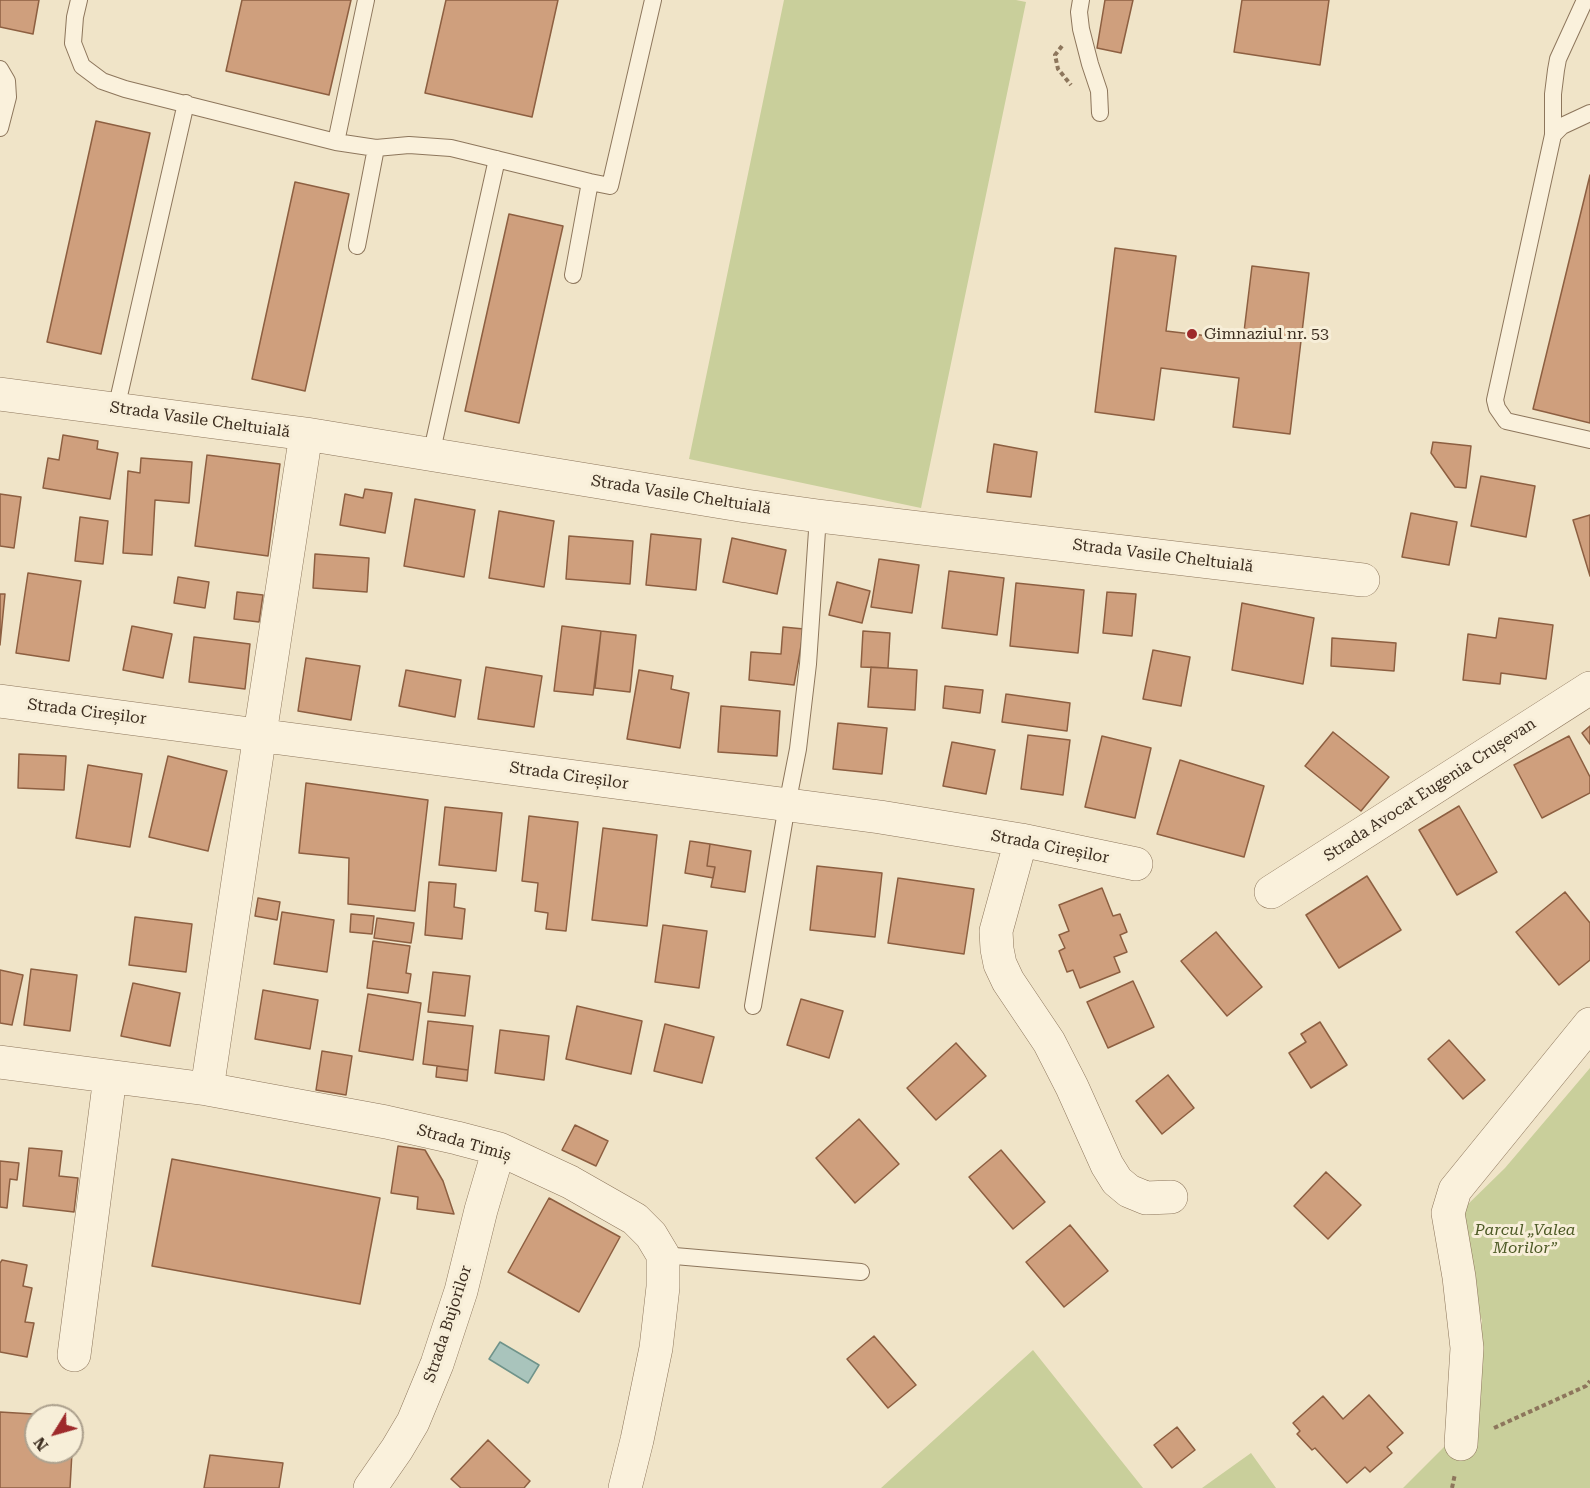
<!DOCTYPE html>
<meta charset="utf-8">
<style>
body{margin:0}
#map{position:relative;width:1590px;height:1488px;overflow:hidden;background:#f0e4c8;font-family:"Roboto Serif",serif}
canvas{display:block}
.north{position:absolute;left:24px;top:1404px;width:60px;height:60px;box-sizing:border-box;background:#f7eed8;border:2px solid #ada18e;border-radius:50%;rotate:233deg;font-size:16px;font-weight:700;line-height:24px;text-align:center;color:#3d2e20}
.north::after{content:'';display:block;margin:auto;width:21px;height:27px;background:#9e2a2b;clip-path:polygon(50% 0,100% 100%,50% 72%,0 100%)}
</style>
<div id="map">
<canvas width="1590" height="1488"></canvas>
<div class="north">N</div>
</div>
<script>
const ctx = document.querySelector('canvas').getContext('2d');
ctx.lineJoin = 'round';
function fillPath(path, color) {
  ctx.fillStyle = color;
  ctx.fill(path, 'evenodd');
}
function shape(rows) {
  const path = new Path2D();
  for (const r of rows) {
    path.moveTo(r[0], r[1]);
    for (let i = 2; i < r.length; i += 2) path.lineTo(r[i], r[i + 1]);
  }
  return path;
}
function strokePath(path, color, width, dash) {
  ctx.strokeStyle = color;
  ctx.lineWidth = width;
  ctx.lineCap = dash ? 'butt' : 'round';
  ctx.setLineDash(dash || []);
  ctx.stroke(path);
}
function write(font, color, halo, rows, align = 'center') {
  ctx.font = font + ' "Roboto Serif",serif';
  ctx.lineWidth = 6;
  ctx.setLineDash([]);
  ctx.textBaseline = 'middle';
  ctx.strokeStyle = halo;
  ctx.fillStyle = color;
  for (const [text, x, y, turn = 0] of rows) {
    ctx.save();
    ctx.translate(x, y);
    ctx.rotate((+turn || 0) * Math.PI / 180);
    ctx.textAlign = isNaN(turn) ? turn : align;
    if (halo) ctx.strokeText(text, 0, 0);
    ctx.fillText(text, 0, 0);
    ctx.restore();
  }
}
const green = shape([
 [784,0,1016,0,1026,2,921,508,689,459],
 [1590,1068,1590,1488,1403,1488,1445,1446,1474,1423,1482,1321,1460,1244,1462,1210,1505,1168],
 [1033,1350,1143,1488,881,1488],
 [1251,1453,1276,1488,1202,1488]
]);
const water = shape([
 [500,1342,539,1365,528,1383,489,1359,500,1342]
]);
const building = shape([
 [0,0,39,0,33,34,0,27,0,0],
 [242,0,351,0,329,95,226,71,242,0],
 [446,0,558,0,532,117,425,93,446,0],
 [1105,0,1133,0,1121,53,1097,48,1105,0],
 [1242,0,1329,0,1320,65,1234,52,1242,0],
 [96,121,150,133,101,354,47,342,96,121],
 [1590,175,1590,423,1533,409,1590,175],
 [295,182,349,194,305,391,252,379,295,182],
 [509,214,563,226,519,423,465,411,509,214],
 [1115,248,1176,256,1166,331,1243,340,1252,266,1309,273,1290,434,1233,427,1239,378,1161,368,1154,420,1095,412,1115,248],
 [63,435,98,441,97,449,118,453,110,499,43,488,48,458,59,460,63,435],
 [1433,442,1471,446,1466,488,1455,487,1431,453,1433,442],
 [994,444,1037,452,1031,497,987,492,994,444],
 [207,455,280,464,268,556,195,546,207,455],
 [141,458,192,462,189,503,155,500,152,555,123,553,128,471,140,473,141,458],
 [1481,476,1535,486,1526,537,1471,526,1481,476],
 [365,489,392,493,385,533,340,525,345,494,363,498,365,489],
 [0,494,21,497,14,548,0,546,0,494],
 [415,499,475,510,464,577,404,566,415,499],
 [499,511,554,521,544,587,489,578,499,511],
 [1411,513,1457,522,1449,565,1402,557,1411,513],
 [1590,515,1590,576,1573,520,1590,515],
 [80,517,108,521,103,564,75,561,80,517],
 [651,534,701,539,696,590,646,585,651,534],
 [569,536,633,541,630,584,566,579,569,536],
 [732,538,786,550,777,594,723,582,732,538],
 [315,554,369,558,367,592,313,588,315,554],
 [879,559,919,565,912,613,871,607,879,559],
 [949,571,1004,578,997,635,942,628,949,571],
 [28,573,81,581,69,661,16,653,28,573],
 [178,577,209,582,205,608,174,603,178,577],
 [837,582,870,591,862,623,829,615,837,582],
 [1016,583,1084,590,1078,653,1010,646,1016,583],
 [237,592,263,595,259,622,234,619,237,592],
 [1107,592,1136,594,1132,636,1103,633,1107,592],
 [0,594,5,594,0,645,0,594],
 [1242,603,1314,618,1303,684,1232,670,1242,603],
 [1499,618,1553,625,1546,679,1501,673,1500,684,1463,680,1468,634,1496,638,1499,618],
 [132,626,172,634,163,678,123,670,132,626],
 [562,626,601,631,593,695,554,691,562,626],
 [783,627,804,629,794,685,749,680,751,652,781,654,783,627],
 [601,631,636,635,630,692,595,688,601,631],
 [863,631,890,633,888,668,861,667,863,631],
 [194,637,250,644,245,689,189,682,194,637],
 [1332,638,1396,643,1394,671,1331,666,1332,638],
 [1153,650,1190,657,1181,706,1143,699,1153,650],
 [306,658,360,666,351,720,298,711,306,658],
 [486,667,542,676,534,727,478,719,486,667],
 [871,667,917,670,915,710,868,707,871,667],
 [406,670,461,680,455,717,399,706,406,670],
 [639,670,673,676,671,689,689,693,680,748,627,739,639,670],
 [945,686,983,690,980,713,943,708,945,686],
 [1006,694,1070,703,1067,731,1002,722,1006,694],
 [721,706,780,711,777,756,718,752,721,706],
 [838,723,887,728,882,774,833,769,838,723],
 [1590,726,1590,744,1582,733,1590,726],
 [1333,732,1389,777,1361,811,1305,766,1333,732],
 [1028,735,1070,740,1063,795,1021,789,1028,735],
 [1102,736,1151,748,1135,818,1085,807,1102,736],
 [1569,736,1590,777,1590,793,1542,818,1514,765,1569,736],
 [952,742,995,750,986,794,943,786,952,742],
 [19,754,66,756,64,790,18,788,19,754],
 [168,756,227,771,208,851,149,837,168,756],
 [1180,760,1264,786,1244,857,1157,834,1180,760],
 [88,765,142,774,130,847,76,838,88,765],
 [306,783,428,800,415,911,348,904,349,858,299,853,306,783],
 [1459,806,1497,872,1457,895,1419,830,1459,806],
 [445,807,502,813,496,871,439,865,445,807],
 [529,816,578,822,566,931,546,929,548,913,535,911,538,883,522,881,529,816],
 [603,828,657,835,647,926,592,920,603,828],
 [690,841,710,844,707,866,715,867,713,878,685,873,690,841],
 [710,844,751,851,745,892,711,887,715,867,707,866,710,844],
 [817,866,882,873,875,937,810,930,817,866],
 [1367,876,1401,930,1339,968,1306,915,1367,876],
 [898,878,974,889,964,954,888,943,898,878],
 [429,882,456,884,454,907,465,909,462,939,425,935,429,882],
 [1102,888,1113,916,1120,914,1127,932,1120,935,1127,952,1114,957,1120,972,1080,988,1073,970,1067,972,1059,951,1065,948,1059,935,1069,931,1059,905,1102,888],
 [1565,892,1590,923,1590,960,1559,985,1516,932,1565,892],
 [258,898,280,902,277,920,255,916,258,898],
 [282,912,334,920,327,972,274,964,282,912],
 [351,914,374,916,372,934,350,932,351,914],
 [135,917,192,924,186,972,129,965,135,917],
 [377,918,414,923,411,943,374,938,377,918],
 [663,925,707,931,699,988,655,982,663,925],
 [1216,932,1262,987,1227,1016,1181,961,1216,932],
 [373,941,410,946,406,973,411,974,408,993,367,988,373,941],
 [31,969,77,975,70,1031,24,1025,31,969],
 [0,970,23,975,12,1025,0,1023,0,970],
 [433,972,470,976,465,1016,428,1012,433,972],
 [1133,981,1154,1027,1108,1048,1087,1002,1133,981],
 [133,983,180,993,170,1046,121,1036,133,983],
 [263,990,318,1000,310,1049,255,1039,263,990],
 [368,994,421,1003,413,1060,359,1051,368,994],
 [801,999,843,1011,829,1058,787,1045,801,999],
 [577,1006,642,1021,631,1074,566,1059,577,1006],
 [428,1021,473,1026,468,1070,423,1064,428,1021],
 [1320,1022,1347,1065,1311,1088,1289,1053,1306,1042,1301,1034,1320,1022],
 [665,1024,714,1037,702,1083,654,1071,665,1024],
 [500,1030,549,1036,544,1080,495,1073,500,1030],
 [1449,1040,1485,1080,1463,1099,1428,1059,1449,1040],
 [956,1043,986,1076,936,1120,907,1088,956,1043],
 [322,1051,352,1056,346,1095,316,1090,322,1051],
 [437,1066,468,1070,467,1081,436,1077,437,1066],
 [1168,1075,1194,1108,1162,1134,1136,1101,1168,1075],
 [859,1119,899,1164,855,1203,816,1158,859,1119],
 [575,1125,608,1141,596,1166,562,1150,575,1125],
 [398,1146,425,1150,443,1181,454,1214,417,1209,418,1197,391,1193,398,1146],
 [29,1148,62,1151,59,1176,78,1178,74,1212,23,1206,29,1148],
 [1001,1150,1045,1202,1013,1229,969,1177,1001,1150],
 [172,1159,380,1198,360,1304,152,1266,172,1159],
 [0,1161,19,1163,17,1180,10,1179,7,1208,0,1207,0,1161],
 [1326,1172,1361,1205,1328,1239,1294,1206,1326,1172],
 [549,1198,620,1237,579,1312,508,1272,549,1198],
 [1070,1225,1108,1271,1064,1307,1026,1262,1070,1225],
 [2,1260,27,1265,23,1286,32,1288,25,1322,34,1323,27,1357,0,1352,0,1263,2,1260],
 [874,1336,916,1385,888,1408,847,1359,874,1336],
 [1369,1395,1403,1433,1387,1447,1392,1453,1370,1472,1365,1467,1347,1483,1315,1448,1312,1450,1297,1434,1300,1431,1293,1423,1323,1396,1343,1419,1369,1395],
 [0,1412,66,1416,36,1416,36,1452,72,1452,70,1488,0,1488,0,1412],
 [1177,1427,1195,1450,1172,1468,1154,1445,1177,1427],
 [488,1440,530,1481,524,1488,461,1488,451,1479,488,1440],
 [210,1455,283,1463,279,1488,204,1488,210,1455]
]);
const path = shape([
 [1062,46,1055,55,1058,69,1071,85],
 [1494,1428,1586,1386,1590,1381],
 [1452,1488,1455,1474]
]);
const service = shape([
 [79,0,75,17,73,43,82,66,102,81,125,89,336,142,376,148,409,145,451,148,590,182,610,186,653,0],
 [1081,0,1079,12,1081,29,1090,64,1099,91,1100,113],
 [1585,0,1558,59,1556,70,1553,94,1553,135,1495,400,1497,408,1506,421,1590,440],
 [0,69,7,81,8,97,0,128],
 [1553,135,1562,126,1590,113],
 [336,142,366,0],
 [357,246,376,148],
 [573,275,590,182],
 [116,409,186,103],
 [431,455,497,159],
 [753,1006,787,805,798,749,808,664,818,516],
 [663,1255,861,1272]
]);
const minor = shape([
 [0,394,306,434,746,506,818,516,1363,580],
 [0,701,880,817,1021,840,1136,864],
 [1021,840,996,931,997,949,1000,964,1008,981,1049,1042,1072,1087,1107,1165,1117,1181,1129,1191,1146,1198,1171,1197],
 [1271,892,1590,688],
 [0,1062,207,1089,386,1122,457,1138,499,1149,570,1182,635,1219,651,1235,663,1255,663,1287,656,1348,637,1440,625,1488],
 [207,1089,260,734,306,434],
 [74,1355,110,1077],
 [1461,1444,1467,1348,1459,1277,1448,1213,1455,1190,1590,1024],
 [370,1488,397,1449,413,1422,437,1364,461,1291,481,1210,499,1149]
]);
const markers = [
 [1192,334,6,"#9e2a2b"]
];
const poiNames = [
 ["Gimnaziul nr. 53",1204,334]
];
const streetNames = [
 ["Strada Vasile Cheltuială",200,420,8],
 ["Strada Vasile Cheltuială",681,495,9],
 ["Strada Vasile Cheltuială",1163,556,7],
 ["Strada Cireșilor",87,712,7],
 ["Strada Cireșilor",569,776,8],
 ["Strada Avocat Eugenia Crușevan",1430,790,-33],
 ["Strada Cireșilor",1050,847,11],
 ["Strada Timiș",464,1143,16],
 ["Strada Bujorilor",448,1324,-72]
];
const parkNames = [
 ["Parcul „Valea",1525,1230],
 ["Morilor”",1525,1248]
];
fillPath(green, '#c9cf9b');
fillPath(water, '#a9c4bc');
strokePath(water, '#6f938a', 1.5);
fillPath(building, '#cf9f7d');
strokePath(building, '#8d5f41', 1.5);
strokePath(service, '#8d765c', 18);
strokePath(minor, '#8d765c', 34);
strokePath(path, '#8d765c', 4, [4.5, 3]);
strokePath(service, '#faf1dc', 16);
strokePath(minor, '#faf1dc', 33);
for (const [x, y, r, color] of markers) {
  const dot = new Path2D();
  dot.arc(x, y, r, 0, 2 * Math.PI);
  ctx.fillStyle = color;
  ctx.fill(dot);
  strokePath(dot, '#f7eed8', 2);
}
write('16px', '#3d2e20', '#f7eed8', poiNames, 'left');
write('16px', '#3d2e20', '#f7eed8', streetNames);
write('italic 16px', '#4d5a26', '#f7eed8', parkNames);
</script>
